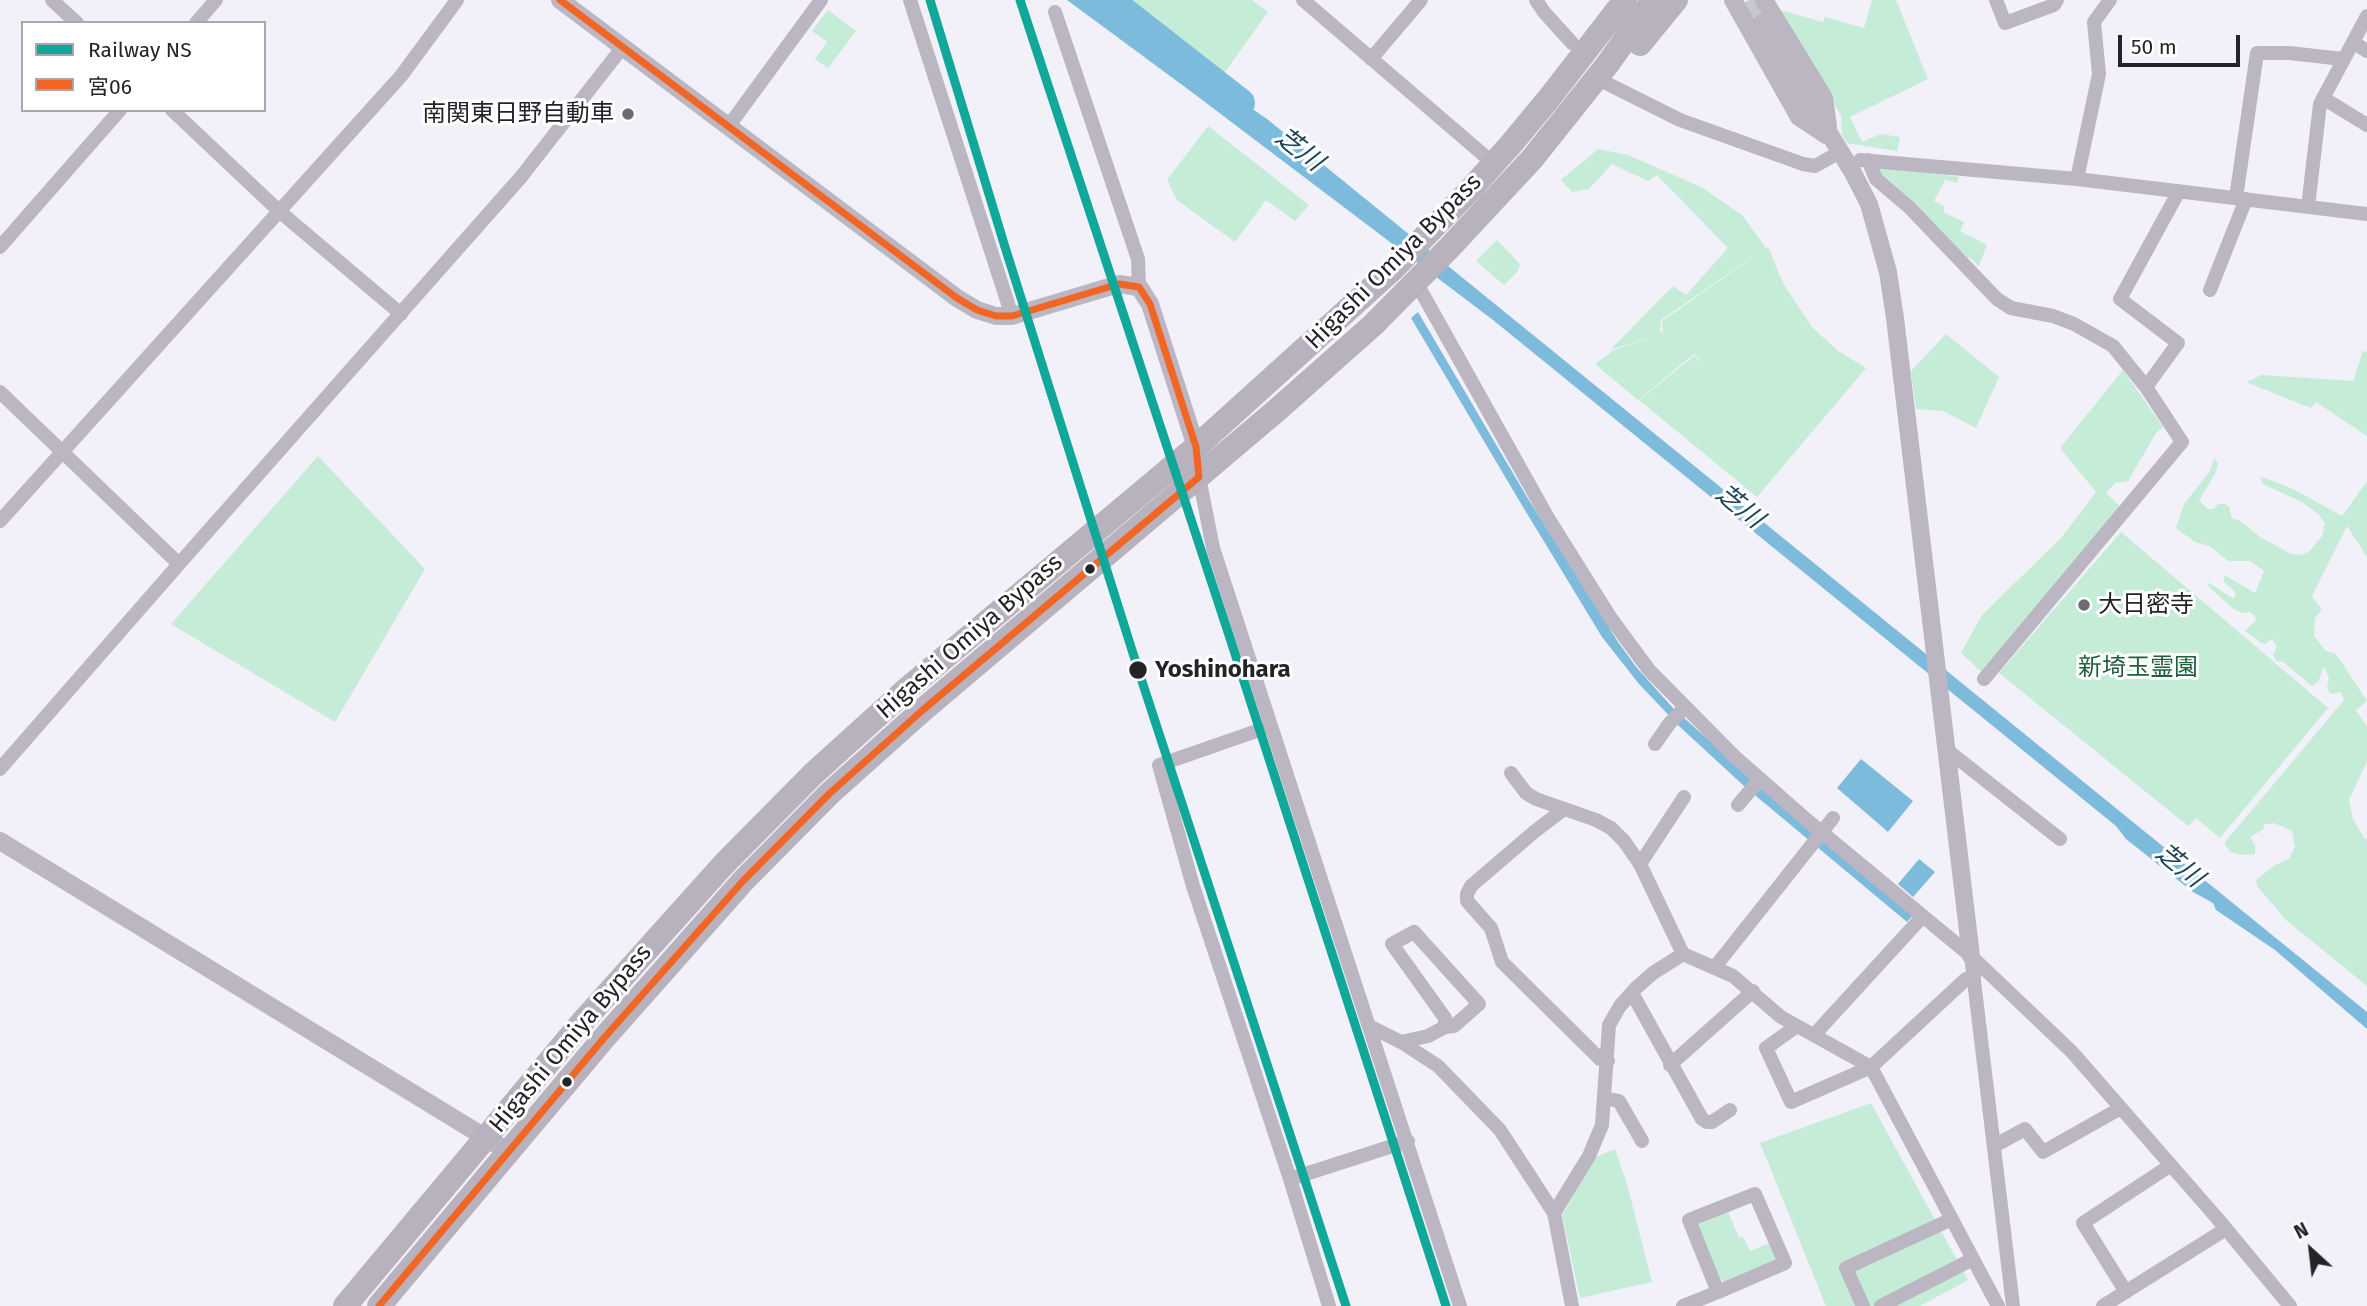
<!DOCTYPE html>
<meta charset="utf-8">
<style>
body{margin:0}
#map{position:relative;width:2367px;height:1306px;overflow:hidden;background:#f2f0f8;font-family:"Fira Sans","Noto Sans JP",sans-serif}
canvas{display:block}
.legend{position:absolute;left:21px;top:21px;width:245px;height:91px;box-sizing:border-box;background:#fff;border:2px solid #a8a7a9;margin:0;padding:9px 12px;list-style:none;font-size:21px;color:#252328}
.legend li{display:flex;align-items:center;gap:14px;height:35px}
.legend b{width:35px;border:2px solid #a8a7a9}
.north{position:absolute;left:2276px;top:1215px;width:70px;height:70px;-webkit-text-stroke:5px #fff;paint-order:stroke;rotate:333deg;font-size:19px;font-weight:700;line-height:28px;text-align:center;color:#252328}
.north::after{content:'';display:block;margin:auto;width:24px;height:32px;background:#252328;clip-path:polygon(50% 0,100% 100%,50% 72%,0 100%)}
.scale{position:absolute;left:2118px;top:35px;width:122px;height:32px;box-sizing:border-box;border:4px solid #252328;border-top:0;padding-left:9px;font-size:21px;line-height:24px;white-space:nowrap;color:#252328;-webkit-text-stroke:5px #fff;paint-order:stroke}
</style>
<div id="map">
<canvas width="2367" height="1306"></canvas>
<ul class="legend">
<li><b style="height:9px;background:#10a899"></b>Railway NS</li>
<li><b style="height:9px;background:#f26522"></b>宮06</li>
</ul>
<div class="north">N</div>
<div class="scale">50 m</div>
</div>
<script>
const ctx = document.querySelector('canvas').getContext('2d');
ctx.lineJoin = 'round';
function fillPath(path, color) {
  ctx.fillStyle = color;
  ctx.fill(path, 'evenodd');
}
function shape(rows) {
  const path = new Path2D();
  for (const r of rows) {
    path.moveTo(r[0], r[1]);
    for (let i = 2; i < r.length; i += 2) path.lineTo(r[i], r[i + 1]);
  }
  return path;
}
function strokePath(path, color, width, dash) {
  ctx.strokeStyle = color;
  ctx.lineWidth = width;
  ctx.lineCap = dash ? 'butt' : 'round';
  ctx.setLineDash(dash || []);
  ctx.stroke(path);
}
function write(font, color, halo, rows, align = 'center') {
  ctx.font = font + ' "Fira Sans","Noto Sans JP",sans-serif';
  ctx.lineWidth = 6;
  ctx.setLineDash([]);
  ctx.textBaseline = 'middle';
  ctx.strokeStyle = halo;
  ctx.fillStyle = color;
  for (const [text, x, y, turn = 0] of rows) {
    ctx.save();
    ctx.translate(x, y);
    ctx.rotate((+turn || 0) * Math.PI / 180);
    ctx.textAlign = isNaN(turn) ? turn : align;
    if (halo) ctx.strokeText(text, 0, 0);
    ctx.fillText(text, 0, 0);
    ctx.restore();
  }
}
const green = shape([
 [1123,0,1252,0,1268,12,1222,76],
 [1872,0,1896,0,1928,79,1850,117,1862,142,1881,134,1900,137,1897,151,1847,143,1842,135,1841,116,1830,97,1773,8,1823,22,1825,17,1864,28],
 [828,10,856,31,828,68,815,59,827,42,812,31],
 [1208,126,1309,205,1295,221,1266,200,1235,242,1177,200,1167,180],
 [1598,149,1628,155,1701,187,1742,215,1766,248,1661,320,1660,333,1663,331,1662,321,1768,247,1784,285,1812,327,1838,351,1866,368,1757,497,1639,400,1694,356,1703,362,1694,354,1638,400,1595,364,1614,350,1658,335,1610,350,1673,286,1686,295,1728,248,1657,175,1648,181,1612,164,1589,189,1572,192,1561,180],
 [1873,164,1959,177,1957,183,1945,180,1934,201,1945,206,1943,212,1964,222,1960,231,1987,245,1979,266,1969,257,1965,261,1879,177],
 [1497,240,1520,264,1518,271,1504,285,1476,261],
 [1946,334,1999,377,1976,428,1943,411,1916,409,1911,371],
 [2363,351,2367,352,2367,436,2316,402,2311,408,2246,382,2262,375,2353,381],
 [2123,370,2163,427,2156,433,2128,481,2115,483,2106,493,2122,508,1985,675,1961,653,1982,615,2061,538,2096,492,2060,448],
 [318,456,425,569,335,722,171,624],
 [2214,458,2218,463,2215,474,2199,501,2208,509,2214,509,2218,504,2225,504,2229,507,2232,518,2242,522,2260,537,2291,554,2301,555,2310,551,2322,536,2325,523,2318,514,2302,502,2263,484,2260,476,2293,489,2342,516,2367,481,2367,557,2347,526,2312,596,2322,610,2315,618,2314,636,2326,651,2336,654,2367,701,2356,710,2367,727,2367,761,2349,800,2353,819,2365,839,2367,838,2367,986,2286,920,2257,886,2256,880,2275,865,2289,859,2295,847,2292,831,2274,823,2263,825,2264,829,2250,837,2255,845,2255,854,2240,855,2231,852,2226,846,2225,842,2344,700,2341,692,2330,694,2327,687,2329,677,2324,667,2318,682,2312,686,2283,662,2276,661,2273,655,2277,646,2272,639,2265,644,2261,643,2245,631,2256,620,2255,616,2250,612,2242,613,2232,608,2208,586,2209,583,2234,599,2236,593,2224,582,2224,575,2255,593,2264,571,2250,561,2228,561,2211,547,2195,542,2176,528,2184,504,2210,471],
 [2121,532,2328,708,2220,838,2196,818,2188,826,1999,673],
 [1871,1103,1968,1280,1920,1306,1826,1306,1760,1143],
 [1615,1149,1627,1184,1652,1282,1580,1298,1562,1215,1596,1157],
 [1727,1209,1739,1238,1743,1237,1750,1251,1770,1243,1776,1257,1774,1263,1724,1282,1720,1280,1697,1226,1700,1220]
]);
const water = shape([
 [1067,0,1095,0,1267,119,2367,1012,2367,1029,2275,950,2216,910,2213,903,2193,892,2126,839,2116,826,1493,320,1193,93],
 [1418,312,1527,497,1618,642,1637,668,1673,708,1753,780,1913,915,1907,922,1744,786,1680,727,1639,684,1602,637,1520,502,1411,318],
 [1861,759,1913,801,1888,832,1837,788],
 [1919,859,1935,872,1913,897,1898,884]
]);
const river = shape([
 [1108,0,1240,103]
]);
const tertiaryTunnel = shape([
 [1749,0,1762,23]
]);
const minor = shape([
 [52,0,77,23],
 [910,0,1012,316],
 [1303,0,1493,163],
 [1536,0,1544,12,1572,43],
 [1996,0,2005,23,2054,5,2057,0],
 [1055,12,1138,259,1139,287],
 [196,23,216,0],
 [2353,42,2367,51],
 [1371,59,1421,0],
 [1608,84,1680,120,1803,164,1815,166,1840,152],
 [2323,98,2367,125],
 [172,110,279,211,401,314],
 [728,127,821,0],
 [1860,160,2077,179,2367,214],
 [1868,160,1876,179,1910,208,1997,299,2011,308,2053,316,2074,324,2113,346,2146,387,2182,442,1984,679],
 [2077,179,2099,74,2094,22,2110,0],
 [2236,198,2257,53,2289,53,2343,59],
 [2308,207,2320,104,2367,16],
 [0,247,120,110],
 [1416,282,1548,518,1610,617,1649,670,1734,756,1808,821,1971,956,2072,1052,2217,1218,2290,1306],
 [2210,290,2246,199],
 [2146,387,2178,343,2120,299,2179,191],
 [0,392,179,564],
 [1199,477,1213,548,1460,1306],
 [0,521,401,76,457,0],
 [1271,726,1159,765,1193,886,1290,1179,1329,1306],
 [1655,744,1669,724,1684,708],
 [1947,750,2060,839],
 [0,769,179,564,521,177,622,48],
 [1511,773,1526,793,1536,799,1596,820,1611,828,1624,841,1640,864,1683,954],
 [1738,805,1760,779],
 [1564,809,1534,832,1471,886,1467,894,1467,901,1491,928,1502,962,1600,1059,1608,1061],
 [1640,864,1684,797],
 [1971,956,2013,1306],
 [1715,967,1833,818],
 [1632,993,1702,1119,1707,1122,1712,1122,1730,1110],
 [1797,1026,1766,1048,1791,1102,1871,1067,1966,979,1974,977],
 [1371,1027,1401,1042,1438,1066,1500,1130,1554,1213,1572,1306],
 [1814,1035,1923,916],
 [1401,1042,1428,1036,1445,1027,1445,1018,1392,944,1414,932,1479,1004,1454,1026,1445,1027],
 [1670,1065,1753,991],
 [1604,1098,1619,1101,1642,1141],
 [1994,1146,2025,1129,2043,1152,2121,1108],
 [1290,1179,1408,1141],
 [1554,1213,1589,1156,1602,1125,1609,1025,1620,1006,1636,988,1653,973,1683,954,1733,976,1781,1017,1871,1067,1998,1306],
 [2126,1292,2083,1223,2171,1165],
 [1683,1306,1718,1292,1785,1263,1755,1194,1689,1220,1718,1292],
 [1863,1306,1846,1268,1952,1219],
 [1881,1306,1973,1259],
 [2103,1306,2226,1229]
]);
const tertiary = shape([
 [560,0,957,298,977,310,996,316,1012,316,1119,284,1139,287,1150,304,1196,447,1197,457],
 [1733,0,1799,117,1826,135],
 [1764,0,1824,98,1828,126],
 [1762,23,1852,171,1869,204,1888,272,1895,318,1971,956],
 [0,841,509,1152]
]);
const trunk = shape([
 [1640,44,1676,0],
 [345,1306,584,1020,724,864,813,774,907,689,1196,447,1395,267,1471,189,1512,143,1550,97,1625,0],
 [379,1306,604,1038,743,881,830,793,924,709,1277,410,1373,325,1450,247,1532,159,1607,65,1653,0]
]);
const bus1 = shape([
 [379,1306,604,1038,743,881,830,793,924,709,1199,477,1196,447,1150,304,1139,287,1119,284,1012,316,996,316,977,310,957,298,560,0]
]);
const rail1 = shape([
 [930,0,1005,247,1137,666,1346,1306],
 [1020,0,1229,635,1446,1306]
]);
const markers = [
 [628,114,7,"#6d6b71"],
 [1090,569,6,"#252328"],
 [2084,605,7,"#6d6b71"],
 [1138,670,10,"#252328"],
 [567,1082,6,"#252328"]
];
const poiNames = [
 ["南関東日野自動車",614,114],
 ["大日密寺",2098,605,"left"]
];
const streetNames = [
 ["Higashi Omiya Bypass",1394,262,-45],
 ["Higashi Omiya Bypass",970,637,-41],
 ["Higashi Omiya Bypass",571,1039,-50]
];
const parkNames = [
 ["新埼玉霊園",2138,668]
];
const stopNames = [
 ["Yoshinohara",1155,670]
];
const waterNames = [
 ["芝川",1299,150,38],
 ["芝川",1739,507,39],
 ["芝川",2179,866,39]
];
fillPath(green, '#c5ecd7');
fillPath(water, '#7dbbdd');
strokePath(river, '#7dbbdd', 30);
strokePath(tertiaryTunnel, '#c9c7ce', 18, [18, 9]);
strokePath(minor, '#bcb6c2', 14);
strokePath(tertiary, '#bcb6c2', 18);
strokePath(trunk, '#b7b2be', 24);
strokePath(bus1, '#f26522', 7);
strokePath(rail1, '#10a899', 9);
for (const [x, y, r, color] of markers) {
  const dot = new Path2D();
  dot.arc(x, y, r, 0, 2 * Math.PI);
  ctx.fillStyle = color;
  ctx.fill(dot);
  strokePath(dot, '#fff', 2.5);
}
write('24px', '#252328', '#fff', poiNames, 'right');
write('24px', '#252328', '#fff', streetNames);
write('24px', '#215e3e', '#fff', parkNames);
write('bold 24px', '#252328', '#fff', stopNames, 'left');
write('italic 26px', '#1e4458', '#fff', waterNames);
</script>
